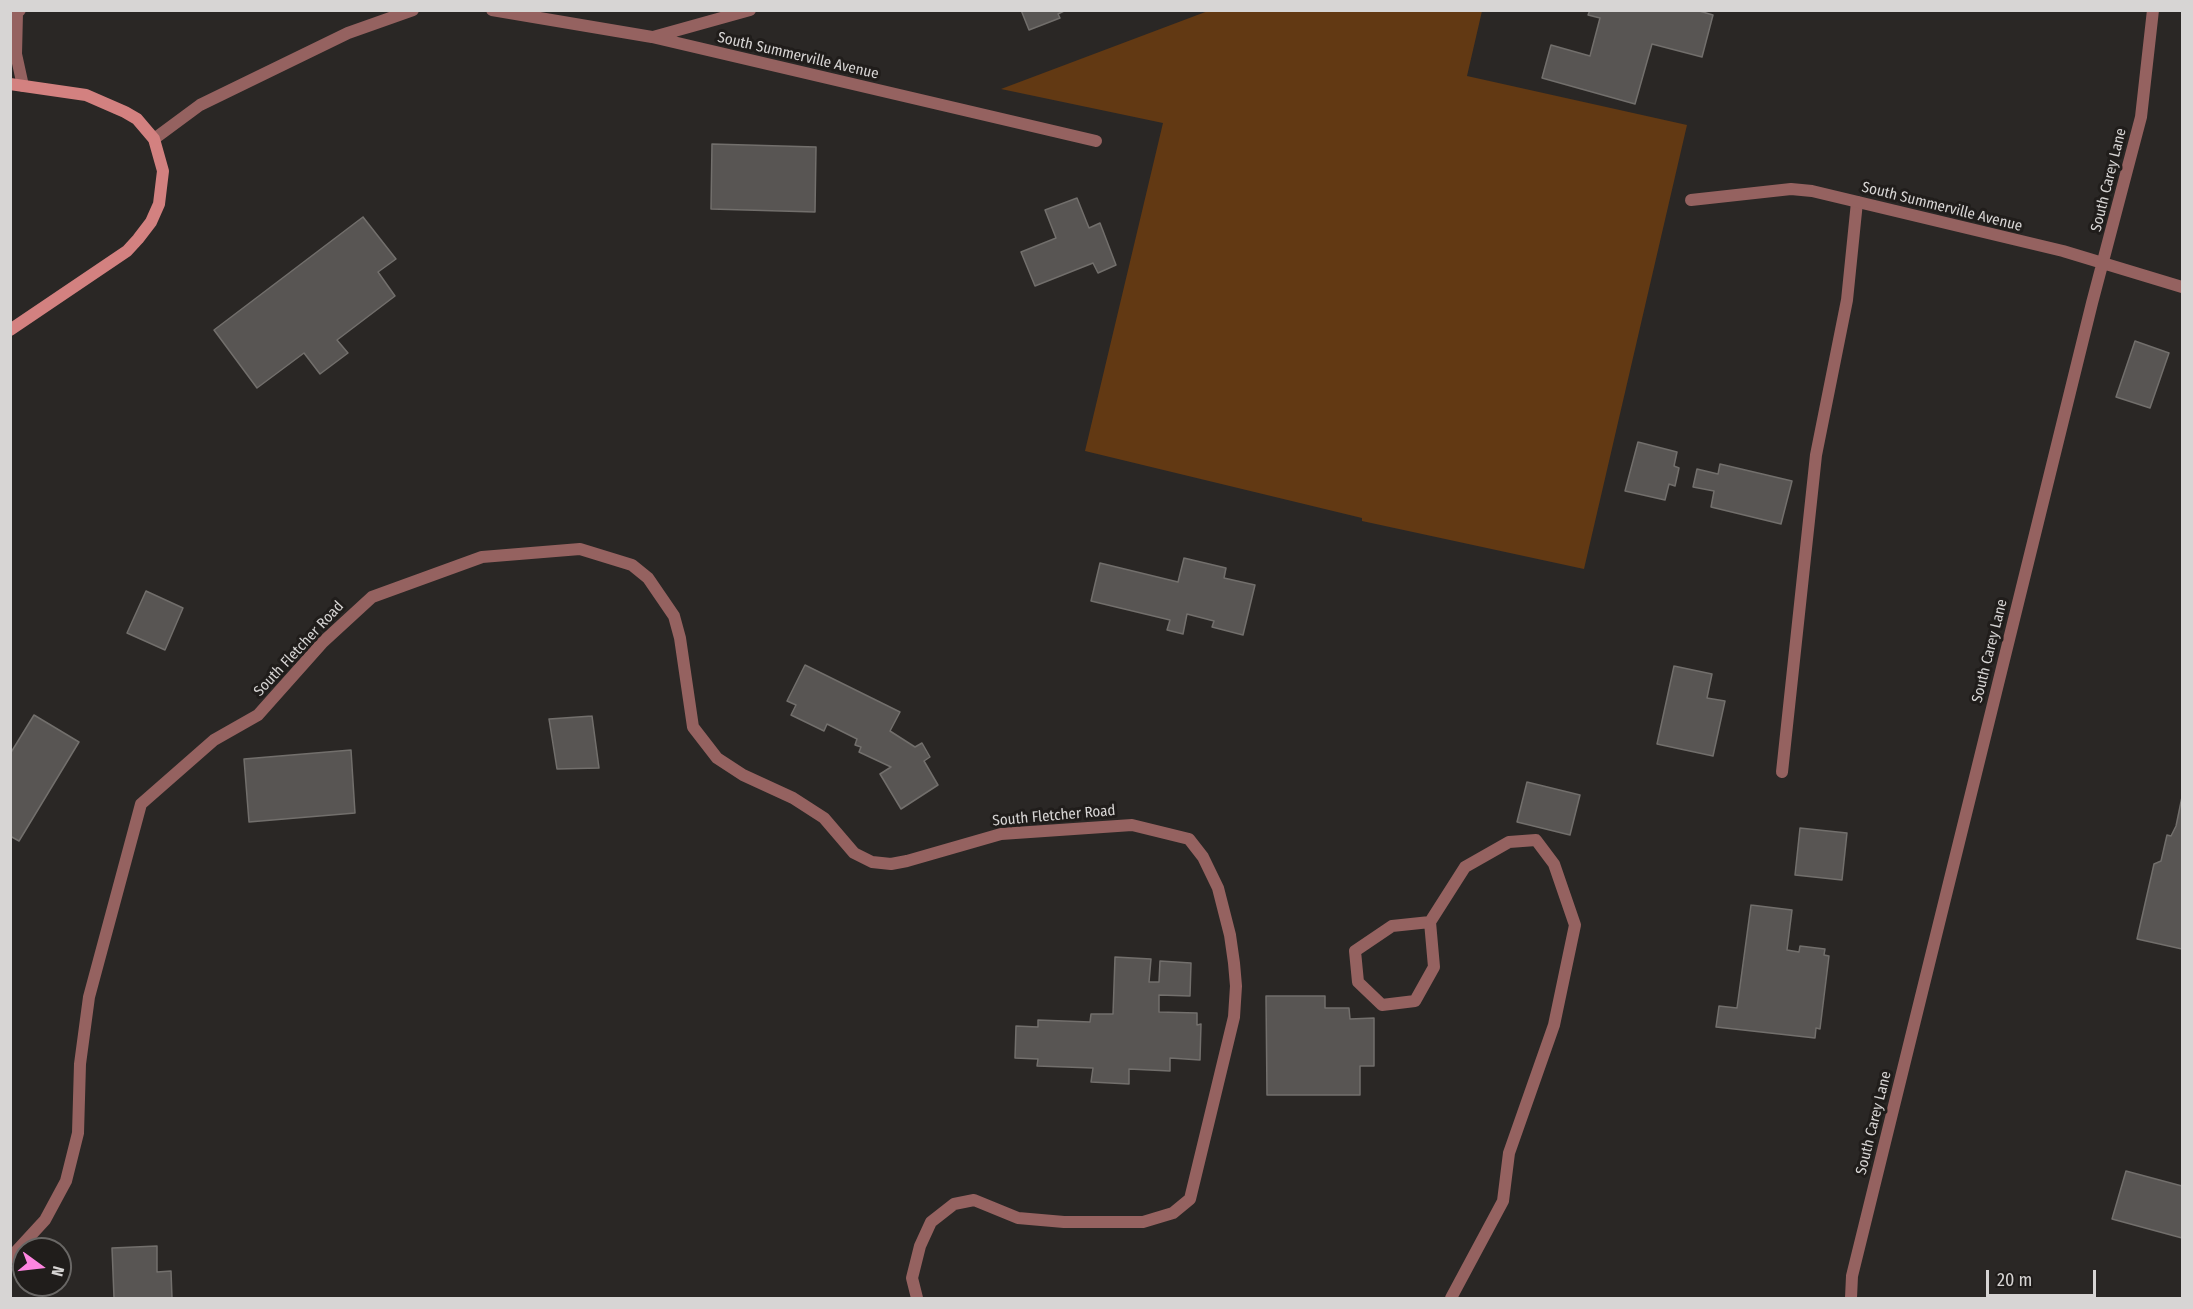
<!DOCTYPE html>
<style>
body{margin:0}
#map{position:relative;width:2193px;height:1309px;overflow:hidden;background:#2a2725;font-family:"Fira Sans Condensed",sans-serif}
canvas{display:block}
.frame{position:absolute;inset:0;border:12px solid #d7d5d4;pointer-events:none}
.north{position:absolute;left:12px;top:1237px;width:60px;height:60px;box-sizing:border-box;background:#201d1b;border:2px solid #696765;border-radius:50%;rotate:105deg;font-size:16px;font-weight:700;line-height:24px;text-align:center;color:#d7d5d4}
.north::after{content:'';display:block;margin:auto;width:21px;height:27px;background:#fe85e0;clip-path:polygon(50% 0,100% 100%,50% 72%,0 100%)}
.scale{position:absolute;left:1986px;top:1270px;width:110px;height:27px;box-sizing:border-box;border:3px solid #d7d5d4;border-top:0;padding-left:8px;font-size:18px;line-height:21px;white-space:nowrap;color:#d7d5d4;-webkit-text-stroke:4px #201d1b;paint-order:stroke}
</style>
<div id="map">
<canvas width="2193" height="1309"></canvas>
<div class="frame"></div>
<div class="north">N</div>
<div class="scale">20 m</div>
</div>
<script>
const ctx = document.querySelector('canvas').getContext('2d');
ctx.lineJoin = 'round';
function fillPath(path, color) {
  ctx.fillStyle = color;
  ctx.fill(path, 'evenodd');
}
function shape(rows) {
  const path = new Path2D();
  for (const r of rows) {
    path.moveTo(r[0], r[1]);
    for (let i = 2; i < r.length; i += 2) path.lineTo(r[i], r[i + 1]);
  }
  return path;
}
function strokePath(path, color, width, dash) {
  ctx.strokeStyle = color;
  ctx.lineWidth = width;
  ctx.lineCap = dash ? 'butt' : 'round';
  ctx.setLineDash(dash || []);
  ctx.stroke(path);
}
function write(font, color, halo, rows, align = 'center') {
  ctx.font = font + ' "Fira Sans Condensed",sans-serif';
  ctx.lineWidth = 6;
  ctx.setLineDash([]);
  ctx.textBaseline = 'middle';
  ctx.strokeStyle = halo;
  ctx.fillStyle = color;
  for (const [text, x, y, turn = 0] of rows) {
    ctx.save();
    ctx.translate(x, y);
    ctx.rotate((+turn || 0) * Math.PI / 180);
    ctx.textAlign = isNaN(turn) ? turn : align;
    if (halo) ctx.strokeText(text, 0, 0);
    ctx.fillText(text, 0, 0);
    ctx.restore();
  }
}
const green = shape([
 [1208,11,1482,11,1467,76,1687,125,1584,569,1362,521,1362,518,1085,451,1163,123,1001,89]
]);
const building = shape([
 [1021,10,1066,10,1058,14,1060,18,1029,30,1021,10],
 [1590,10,1696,10,1713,15,1702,57,1652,44,1635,104,1542,78,1551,45,1590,56,1600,18,1588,15,1590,10],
 [712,144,816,147,815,212,711,209,712,144],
 [1077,198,1089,228,1100,223,1116,265,1098,273,1093,263,1035,286,1021,252,1056,238,1045,210,1077,198],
 [363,217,396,259,378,272,395,296,337,340,348,353,320,374,304,353,257,388,214,330,363,217],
 [2135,341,2169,353,2150,408,2116,397,2135,341],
 [1638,442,1677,452,1674,466,1679,468,1675,486,1669,484,1665,500,1625,491,1638,442],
 [1720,464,1792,481,1781,524,1711,507,1714,491,1693,487,1697,469,1718,474,1720,464],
 [1184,558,1226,568,1224,578,1255,585,1243,635,1212,627,1214,621,1187,614,1183,634,1167,630,1170,620,1091,601,1100,563,1178,582,1184,558],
 [146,591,183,608,165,650,127,633,146,591],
 [805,665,900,712,890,731,915,747,922,743,930,757,924,761,938,785,901,809,880,774,891,767,859,752,861,747,855,745,857,739,827,724,824,731,791,715,796,705,787,701,805,665],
 [1674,666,1712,674,1707,698,1725,701,1713,756,1657,744,1674,666],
 [34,715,79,742,19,841,10,836,10,754,34,715],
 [592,716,599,768,557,769,549,719,592,716],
 [351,750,355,813,249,822,244,759,351,750],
 [1527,782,1580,795,1570,835,1517,822,1527,782],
 [2182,797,2182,949,2137,939,2154,864,2161,861,2167,835,2171,836,2176,826,2182,797],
 [1800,828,1847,833,1842,880,1795,875,1800,828],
 [1751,905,1792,910,1787,950,1799,952,1800,946,1825,949,1824,955,1829,956,1820,1029,1816,1028,1815,1038,1716,1027,1719,1006,1737,1008,1751,905],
 [1115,957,1151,959,1149,982,1159,982,1160,961,1191,963,1190,996,1159,995,1159,1012,1197,1013,1197,1025,1201,1024,1200,1060,1170,1058,1170,1071,1129,1069,1129,1084,1091,1082,1093,1068,1037,1066,1038,1059,1015,1058,1016,1026,1038,1027,1038,1020,1090,1022,1091,1014,1113,1014,1115,957],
 [1266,996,1325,996,1325,1008,1349,1008,1350,1019,1374,1018,1374,1066,1360,1066,1360,1095,1267,1095,1266,996],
 [2126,1171,2182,1186,2182,1238,2112,1219,2126,1171],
 [157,1246,157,1272,171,1271,172,1298,114,1298,112,1248,157,1246]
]);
const lane = shape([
 [20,10,17,13,16,54,23,86],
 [1782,772,1816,455,1847,300,1857,202],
 [1430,922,1392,926,1355,951,1358,982,1382,1005,1415,1001,1434,967,1430,922,1465,867,1509,842,1536,840,1554,864,1575,925,1554,1025,1509,1153,1503,1201,1451,1298]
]);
const street = shape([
 [492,10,652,37,1096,141],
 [653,37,750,10],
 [154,139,200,105,348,33,413,10],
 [1691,200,1791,189,1812,191,2063,251,2182,287],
 [10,1258,45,1220,66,1181,78,1133,80,1064,89,997,141,804,214,740,258,715,323,642,372,597,482,557,580,549,632,565,648,578,674,616,680,638,693,727,717,758,743,775,793,798,824,818,854,853,872,862,891,864,907,861,1001,834,1132,825,1189,839,1203,857,1218,888,1230,935,1234,963,1236,986,1234,1017,1190,1199,1173,1213,1143,1222,1064,1222,1018,1218,974,1200,954,1204,931,1222,920,1246,912,1278,917,1298],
 [1851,1298,1852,1276,2092,303,2141,117,2153,10]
]);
const secondary = shape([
 [10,84,86,95,125,112,137,119,154,139,163,171,159,204,151,222,138,239,127,251,10,330]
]);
const streetNames = [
 ["South Summerville Avenue",798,56,13],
 ["South Carey Lane",2109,180,-76],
 ["South Summerville Avenue",1942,207,14],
 ["South Fletcher Road",299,649,-47],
 ["South Carey Lane",1990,651,-76],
 ["South Fletcher Road",1054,816,-5],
 ["South Carey Lane",1874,1123,-76]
];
fillPath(green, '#623913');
fillPath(building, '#585553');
strokePath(building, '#726f6c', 1.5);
strokePath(lane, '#956260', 12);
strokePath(street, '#956260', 12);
strokePath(secondary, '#d38180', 12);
write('15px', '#d7d5d4', '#201d1b', streetNames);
</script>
